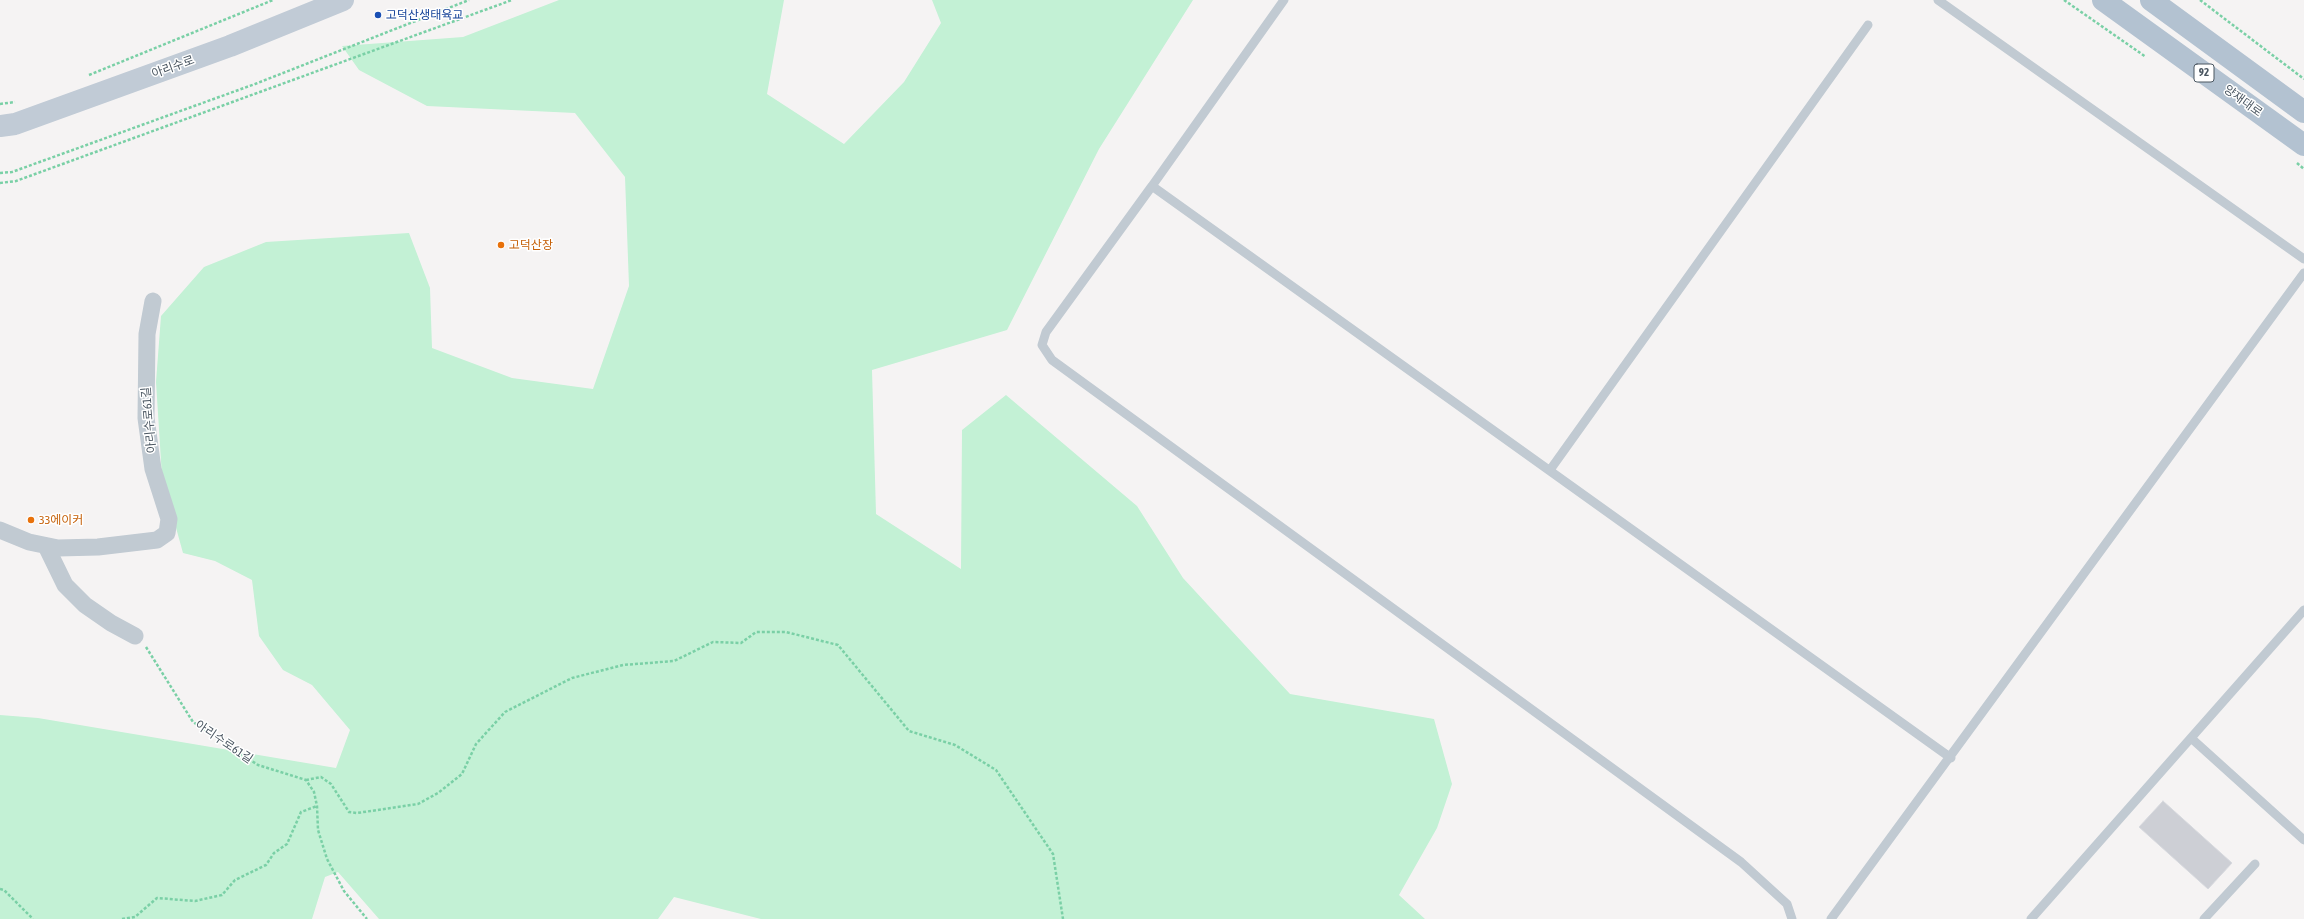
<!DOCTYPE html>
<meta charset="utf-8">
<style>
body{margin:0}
canvas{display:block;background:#f5f3f3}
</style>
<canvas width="2304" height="919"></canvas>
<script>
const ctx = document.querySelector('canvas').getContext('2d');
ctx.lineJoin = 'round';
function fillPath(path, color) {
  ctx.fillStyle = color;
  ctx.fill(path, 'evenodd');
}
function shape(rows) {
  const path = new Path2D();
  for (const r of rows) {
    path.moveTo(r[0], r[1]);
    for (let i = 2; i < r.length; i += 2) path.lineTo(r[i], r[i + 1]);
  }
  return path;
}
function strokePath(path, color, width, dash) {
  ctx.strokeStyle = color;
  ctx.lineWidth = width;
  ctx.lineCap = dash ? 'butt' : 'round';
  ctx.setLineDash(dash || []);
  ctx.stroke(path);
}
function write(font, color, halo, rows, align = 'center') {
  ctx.font = font + ' "Asap Condensed","Noto Sans KR",sans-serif';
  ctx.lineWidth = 3;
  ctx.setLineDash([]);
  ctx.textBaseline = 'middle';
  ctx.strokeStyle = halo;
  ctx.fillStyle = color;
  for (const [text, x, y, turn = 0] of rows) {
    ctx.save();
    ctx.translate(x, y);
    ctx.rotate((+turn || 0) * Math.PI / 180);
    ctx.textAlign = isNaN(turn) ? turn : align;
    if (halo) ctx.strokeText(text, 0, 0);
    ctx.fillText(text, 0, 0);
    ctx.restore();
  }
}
const green = shape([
 [559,0,784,0,767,94,844,144,904,82,941,23,932,0,1193,0,1099,149,1007,330,872,370,876,514,961,569,962,430,1006,395,1137,506,1183,578,1290,694,1434,719,1452,784,1437,828,1399,895,1425,919,761,919,674,897,658,919,379,919,338,872,325,877,312,919,0,919,0,715,38,718,336,768,350,730,312,685,283,670,259,636,252,580,215,561,183,553,162,477,156,382,161,316,204,267,266,242,409,233,430,288,432,348,512,378,593,389,629,286,625,177,575,113,427,106,359,70,342,46,463,37]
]);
const building = shape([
 [2163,801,2232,863,2208,889,2139,827,2163,801]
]);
const path = shape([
 [2064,0,2146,57],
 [2200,0,2304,79],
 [89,75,273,0],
 [0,104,15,102],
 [2297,163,2304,169],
 [0,173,12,172,255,84,469,0],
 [0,183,16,181,512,0],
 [146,647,193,722,258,765,306,780,314,792,317,806,318,830,327,859,344,891,367,919],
 [306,780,321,777,331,784,349,812,357,813,418,804,438,793,462,774,476,744,505,712,572,678,623,665,674,661,713,642,741,643,756,632,786,632,838,645,909,731,955,745,996,770,1053,854,1063,919],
 [0,889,4,890,33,919],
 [122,919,135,917,157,898,195,901,222,895,235,880,266,865,274,853,287,844,301,812,317,806]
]);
const service = shape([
 [1284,0,1152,186,1951,758],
 [1938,0,2304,259],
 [1152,186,1046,332,1042,345,1052,360,1741,862,1787,904,1792,919],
 [1550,470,1868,25],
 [2191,738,2304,840],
 [1831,919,2304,273],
 [2031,919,2304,610],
 [2204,919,2255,864]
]);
const minor = shape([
 [0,530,29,542,58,548,98,547,157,540,167,533,169,519,153,469,146,418,147,334,153,301],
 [46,546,65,585,85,605,111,623,135,636]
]);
const secondary = shape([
 [0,126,15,124,230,46,343,0]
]);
const primary = shape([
 [2103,0,2304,145],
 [2151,0,2304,112]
]);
const markers = [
 [378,15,4,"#1a4fb4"],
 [501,245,4,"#e8710a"],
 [31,520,4,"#e8710a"]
];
const shields = [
 [2204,73,20]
];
const shieldNames = [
 ["92",2204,73]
];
const transitNames = [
 ["고덕산생태육교",386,15]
];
const streetNames = [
 ["아리수로",173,67,-20],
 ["양재대로",2243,101,36],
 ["아리수로61길",149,420,-95],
 ["아리수로61길",224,742,34]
];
const foodNames = [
 ["고덕산장",509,245],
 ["33에이커",39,520]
];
fillPath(green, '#c3f1d5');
fillPath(building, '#cdcfd5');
strokePath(building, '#d7d9de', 1);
strokePath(path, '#7ad0a6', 2.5, [3, 2]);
strokePath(service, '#c1cad2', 9);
strokePath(minor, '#c1cad2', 17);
strokePath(secondary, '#c1cbd6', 22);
strokePath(primary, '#b3c2d1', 22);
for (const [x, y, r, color] of markers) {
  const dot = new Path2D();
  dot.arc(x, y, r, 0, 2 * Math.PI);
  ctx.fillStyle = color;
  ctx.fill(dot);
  strokePath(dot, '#fff', 1.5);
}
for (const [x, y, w] of shields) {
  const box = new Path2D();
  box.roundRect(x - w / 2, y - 9, w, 18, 3);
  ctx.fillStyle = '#fff';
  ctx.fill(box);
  strokePath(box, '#4a5661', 1);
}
write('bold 11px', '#4a5661', null, shieldNames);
write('12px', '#164399', '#fff', transitNames, 'left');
write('12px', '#4a5661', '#fff', streetNames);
write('12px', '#c56008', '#fff', foodNames, 'left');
</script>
